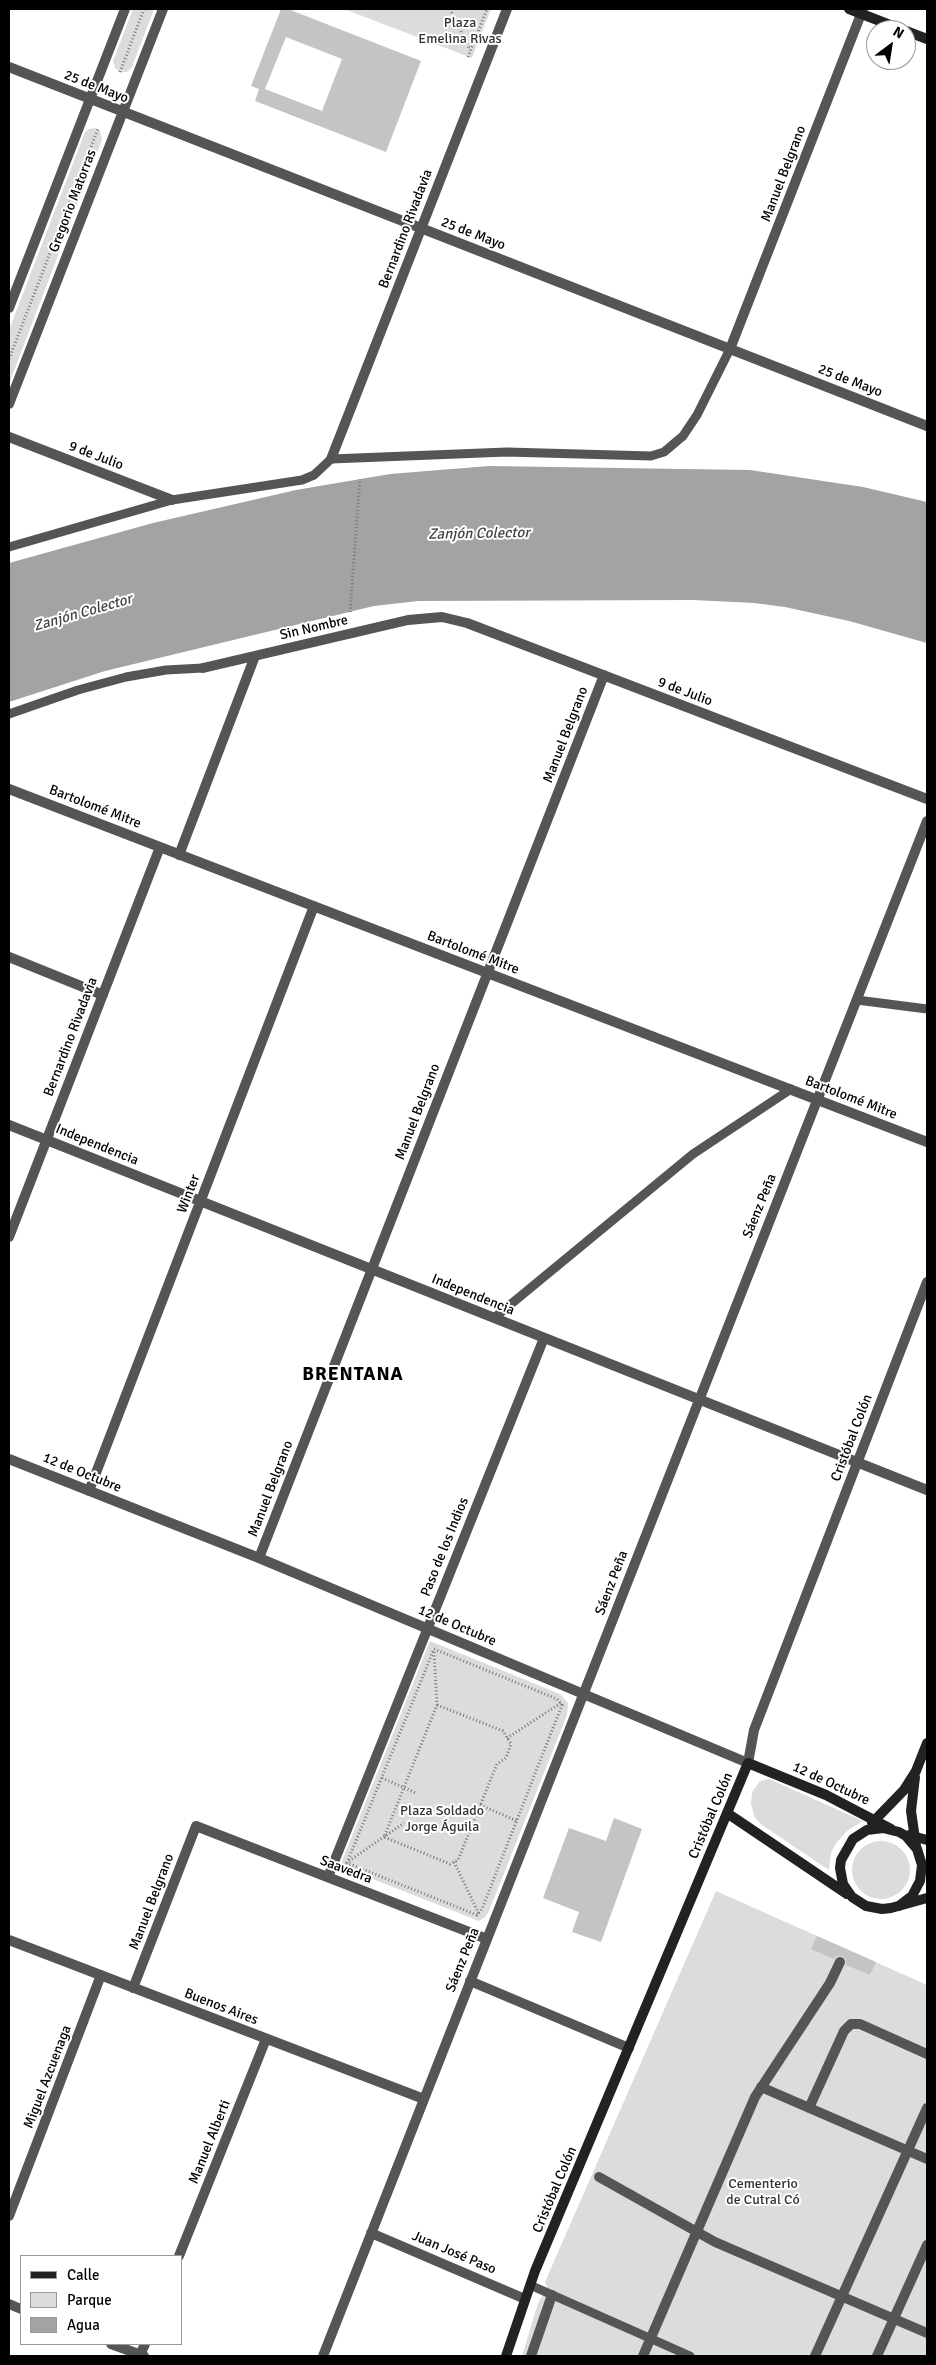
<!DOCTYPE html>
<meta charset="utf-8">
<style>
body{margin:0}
#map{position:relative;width:936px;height:2365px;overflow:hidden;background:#fff;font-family:Signika,sans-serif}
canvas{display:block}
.frame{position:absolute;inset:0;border:10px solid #000;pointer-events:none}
.legend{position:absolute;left:20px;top:2255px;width:162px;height:90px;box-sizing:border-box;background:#fff;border:1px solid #999;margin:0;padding:6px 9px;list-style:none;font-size:15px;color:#000}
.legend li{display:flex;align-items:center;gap:10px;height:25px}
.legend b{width:25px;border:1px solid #999}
.north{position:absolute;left:866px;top:20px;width:50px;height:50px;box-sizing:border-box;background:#fff;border:1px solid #999;border-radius:50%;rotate:31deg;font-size:14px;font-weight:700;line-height:20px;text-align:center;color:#000}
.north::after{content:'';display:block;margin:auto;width:18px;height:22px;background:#000;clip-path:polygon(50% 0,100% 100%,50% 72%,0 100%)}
</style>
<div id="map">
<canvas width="936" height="2365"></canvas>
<div class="frame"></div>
<ul class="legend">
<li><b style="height:6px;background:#222"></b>Calle</li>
<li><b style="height:14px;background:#dcdcdc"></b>Parque</li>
<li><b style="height:14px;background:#a3a3a3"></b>Agua</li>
</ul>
<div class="north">N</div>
</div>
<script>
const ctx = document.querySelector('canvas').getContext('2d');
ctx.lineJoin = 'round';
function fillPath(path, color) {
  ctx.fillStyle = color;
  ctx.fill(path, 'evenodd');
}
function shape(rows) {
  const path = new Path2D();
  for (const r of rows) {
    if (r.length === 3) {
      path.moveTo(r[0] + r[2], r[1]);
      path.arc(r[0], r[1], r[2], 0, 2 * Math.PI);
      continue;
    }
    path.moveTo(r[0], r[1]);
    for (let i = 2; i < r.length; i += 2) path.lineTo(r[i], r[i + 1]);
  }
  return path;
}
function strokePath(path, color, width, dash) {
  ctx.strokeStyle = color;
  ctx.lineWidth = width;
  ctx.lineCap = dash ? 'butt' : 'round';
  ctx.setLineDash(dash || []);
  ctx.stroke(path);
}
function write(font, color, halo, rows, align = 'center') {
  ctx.font = font + ' Signika,sans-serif';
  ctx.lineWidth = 4;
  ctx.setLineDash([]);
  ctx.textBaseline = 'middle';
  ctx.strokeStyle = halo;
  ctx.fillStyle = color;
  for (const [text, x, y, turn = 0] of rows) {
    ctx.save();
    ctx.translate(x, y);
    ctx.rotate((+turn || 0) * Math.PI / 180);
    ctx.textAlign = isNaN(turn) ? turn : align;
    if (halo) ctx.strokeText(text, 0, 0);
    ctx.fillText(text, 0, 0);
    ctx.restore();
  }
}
const green = shape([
 [133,9,154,9,132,67,127,72,120,72,115,68,113,61],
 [344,9,491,9,472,58],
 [95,128,100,131,102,140,9,384,9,330,85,132,89,129],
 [430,1641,560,1694,568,1703,567,1715,489,1911,485,1917,479,1921,340,1866],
 [769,1779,863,1821,847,1831,836,1843,831,1853,829,1870,762,1825,755,1818,751,1804,752,1792,760,1781],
 [881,1870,29],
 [716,1891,927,1985,927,2356,522,2356,538,2303,545,2292,547,2287,545,2282]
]);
const water = shape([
 [489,466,750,470,863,487,927,502,927,643,849,621,785,607,754,603,693,600,418,601,374,606,105,671,9,702,9,563,153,523,296,490,390,474]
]);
const building = shape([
 [281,9,288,9,421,61,386,152,255,101,259,89,251,86],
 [286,37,342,59,322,111,265,89],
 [614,1818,642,1829,601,1942,572,1932,579,1912,543,1898,569,1828,606,1841],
 [817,1936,876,1962,870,1975,846,1965,846,1959,842,1956,837,1956,834,1959,811,1949]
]);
const path = shape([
 [450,9,470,50],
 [468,57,487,9],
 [120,72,144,9],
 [9,359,98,129],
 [350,612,360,479],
 [434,1649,557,1699,562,1705,482,1909,477,1915,347,1863,434,1649],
 [434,1652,437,1705],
 [437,1705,503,1731,511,1744,506,1758,497,1764,458,1860,450,1864,384,1837,437,1705],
 [507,1738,561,1703],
 [382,1778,416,1793],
 [480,1805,517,1821],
 [349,1861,404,1823],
 [454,1862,479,1914]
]);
const lane = shape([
 [9,547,172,500,302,480,314,475,331,459,507,452,651,456,664,452,683,436,697,415,730,349],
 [9,714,78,690,126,677,166,670,203,668],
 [857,1000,927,1009],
 [494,1318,693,1154,791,1089],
 [530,2285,690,2356]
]);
const street = shape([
 [9,67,927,426],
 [9,308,125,9],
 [730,349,863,9],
 [9,404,163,9],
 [9,437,172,500],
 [331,459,507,9],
 [203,668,408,620,442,617,467,623,927,799],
 [9,789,927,1142],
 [179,855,255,656],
 [9,957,103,995],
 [9,1125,927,1490],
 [9,1237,160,847],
 [9,1459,259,1558,748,1763,754,1730,927,1282],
 [89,1491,314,906],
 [259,1558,604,675],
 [328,1877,544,1338],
 [9,1940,424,2099],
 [470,1981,629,2048],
 [133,1988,196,1826,487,1939],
 [761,2087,927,2159],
 [809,2108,844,2031,851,2024,860,2024,927,2054],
 [599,2177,715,2242,927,2333],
 [9,2216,101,1975],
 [371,2233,525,2299],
 [179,2256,266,2039],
 [9,2304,21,2309],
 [111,2344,144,2356],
 [140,2355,145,2344],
 [323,2356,927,821],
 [531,2356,552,2295],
 [643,2356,755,2097,830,1983,840,1962],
 [815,2356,927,2108],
 [877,2356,927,2245]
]);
const secondary = shape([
 [849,9,903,30],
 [906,31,927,39],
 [915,1777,911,1811,916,1846],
 [727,1813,847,1894],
 [872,1823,904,1790,916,1771,927,1743],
 [909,1835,927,1840],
 [899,1906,912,1896,920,1881,922,1865,917,1849,906,1836,899,1832,883,1828,867,1830,853,1839,841,1860,840,1868,843,1884,852,1897,866,1906,882,1909,891,1908,927,1898],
 [506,2356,535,2271,748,1763,826,1795,891,1829]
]);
const parkNames = [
 ["Plaza",460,23],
 ["Emelina Rivas",460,39],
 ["Plaza Soldado",442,1811],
 ["Jorge Águila",442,1827],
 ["Cementerio",763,2184],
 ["de Cutral Có",763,2200]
];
const streetNames = [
 ["25 de Mayo",96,87,21],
 ["Manuel Belgrano",784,174,-69],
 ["Gregorio Matorras",73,201,-69],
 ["Bernardino Rivadavia",406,229,-69],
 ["25 de Mayo",473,234,21],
 ["25 de Mayo",850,381,21],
 ["9 de Julio",96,456,21],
 ["Sin Nombre",314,628,-13],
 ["9 de Julio",685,692,21],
 ["Manuel Belgrano",566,735,-69],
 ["Bartolomé Mitre",95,807,21],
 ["Bartolomé Mitre",473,953,21],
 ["Bernardino Rivadavia",71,1037,-69],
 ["Bartolomé Mitre",851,1098,21],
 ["Manuel Belgrano",418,1112,-69],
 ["Independencia",97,1145,22],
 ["Winter",189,1194,-69],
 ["Sáenz Peña",760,1206,-68],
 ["Independencia",473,1295,22],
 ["Cristóbal Colón",852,1438,-69],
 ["12 de Octubre",82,1473,22],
 ["Manuel Belgrano",271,1489,-69],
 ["Paso de los Indios",445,1547,-68],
 ["Sáenz Peña",612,1583,-69],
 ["12 de Octubre",457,1626,23],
 ["12 de Octubre",831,1784,25],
 ["Cristóbal Colón",711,1816,-67],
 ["Saavedra",346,1870,21],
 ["Manuel Belgrano",152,1902,-69],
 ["Sáenz Peña",463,1960,-68],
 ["Buenos Aires",221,2007,21],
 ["Miguel Azcuenaga",48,2077,-69],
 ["Manuel Alberti",210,2142,-68],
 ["Cristóbal Colón",555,2190,-67],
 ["Juan José Paso",454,2253,23]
];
const waterNames = [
 ["Zanjón Colector",479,534,-1],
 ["Zanjón Colector",83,613,-16]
];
const districtNames = [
 ["BRENTANA",353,1375]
];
fillPath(green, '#dcdcdc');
fillPath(water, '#a3a3a3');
fillPath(building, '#c4c4c4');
strokePath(path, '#777', 3, [1, 2.5]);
strokePath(lane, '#555', 9);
strokePath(street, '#555', 10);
strokePath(secondary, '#222', 10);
write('14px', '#333', '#fff', parkNames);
write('14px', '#000', '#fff', streetNames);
write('italic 15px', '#444', '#fff', waterNames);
ctx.letterSpacing = '1px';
write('bold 19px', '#000', '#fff', districtNames);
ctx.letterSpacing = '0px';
</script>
